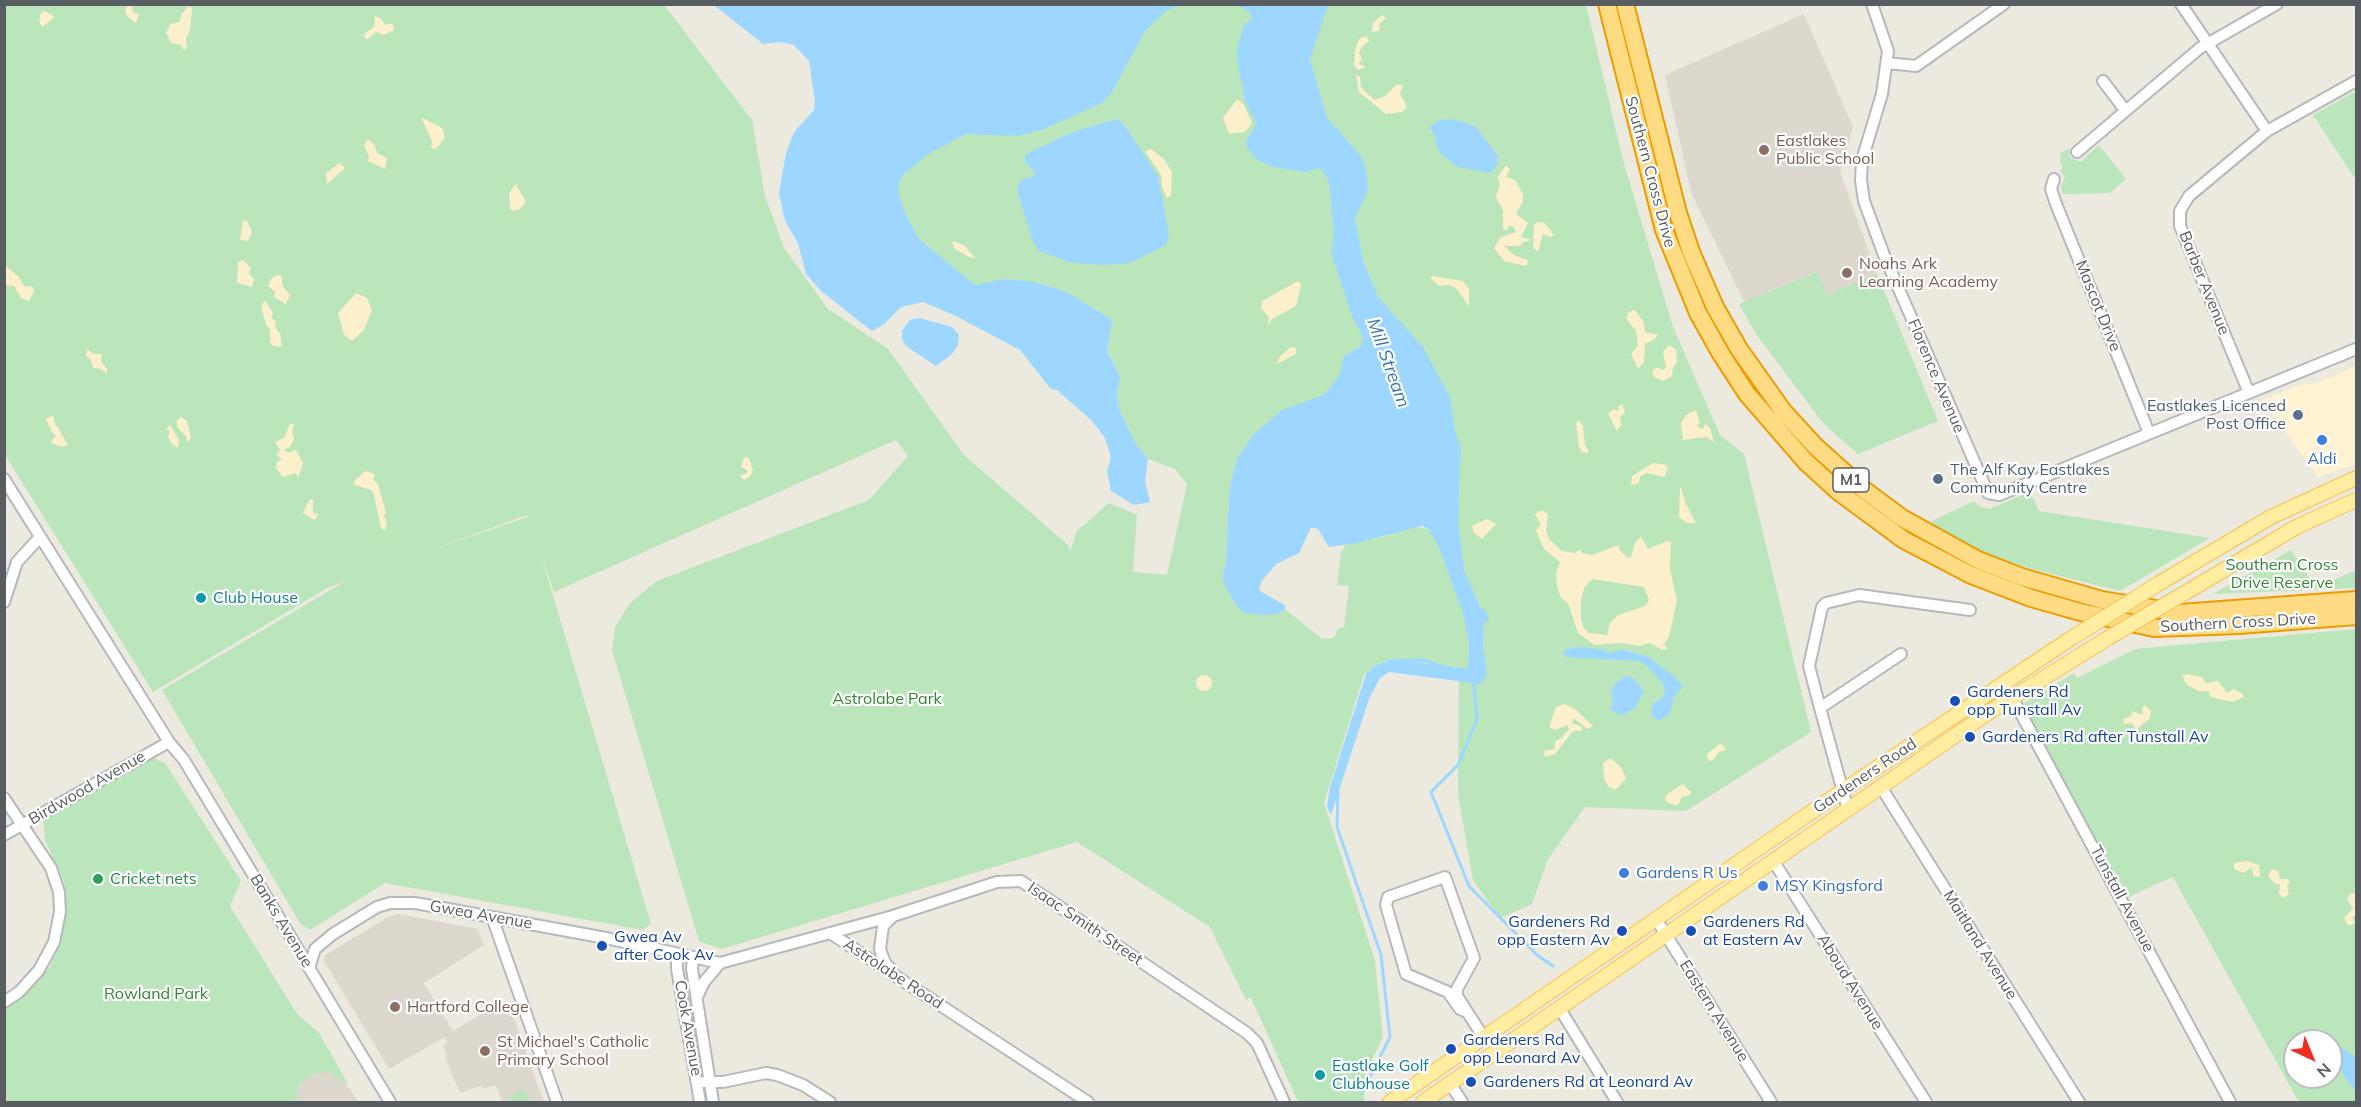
<!DOCTYPE html>
<style>
body{margin:0}
#map{position:relative;width:2361px;height:1107px;overflow:hidden;background:#ece9df;font-family:Mulish,sans-serif}
canvas{display:block}
.frame{position:absolute;inset:0;border:6px solid #585d61;pointer-events:none}
.north{position:absolute;left:2283px;top:1029px;width:60px;height:60px;box-sizing:border-box;background:#fff;border:2px solid #bcbec0;border-radius:50%;rotate:136deg;font-size:16px;font-weight:700;line-height:24px;text-align:center;color:#585d61}
.north::after{content:'';display:block;margin:auto;width:21px;height:27px;background:#ee2e24;clip-path:polygon(50% 0,100% 100%,50% 72%,0 100%)}
</style>
<div id="map">
<canvas width="2361" height="1107"></canvas>
<div class="frame"></div>
<div class="north">N</div>
</div>
<script>
const ctx = document.querySelector('canvas').getContext('2d');
ctx.lineJoin = 'round';
function fillPath(path, color) {
  ctx.fillStyle = color;
  ctx.fill(path, 'evenodd');
}
function shape(rows) {
  const path = new Path2D();
  for (const r of rows) {
    if (r.length === 3) {
      path.moveTo(r[0] + r[2], r[1]);
      path.arc(r[0], r[1], r[2], 0, 2 * Math.PI);
      continue;
    }
    path.moveTo(r[0], r[1]);
    for (let i = 2; i < r.length; i += 2) path.lineTo(r[i], r[i + 1]);
  }
  return path;
}
function strokePath(path, color, width, dash) {
  ctx.strokeStyle = color;
  ctx.lineWidth = width;
  ctx.lineCap = dash ? 'butt' : 'round';
  ctx.setLineDash(dash || []);
  ctx.stroke(path);
}
function write(font, color, halo, rows, align = 'center') {
  ctx.font = font + ' Mulish,sans-serif';
  ctx.lineWidth = 4.5;
  ctx.setLineDash([]);
  ctx.textBaseline = 'middle';
  ctx.strokeStyle = halo;
  ctx.fillStyle = color;
  for (const [text, x, y, turn = 0] of rows) {
    ctx.save();
    ctx.translate(x, y);
    ctx.rotate((+turn || 0) * Math.PI / 180);
    ctx.textAlign = isNaN(turn) ? turn : align;
    if (halo) ctx.strokeText(text, 0, 0);
    ctx.fillText(text, 0, 0);
    ctx.restore();
  }
}
const commercial = shape([
 [2356,366,2356,464,2318,477,2262,400,2297,386,2320,382]
]);
const education = shape([
 [1804,14,1853,127,1840,172,1877,274,1827,295,1816,272,1744,302,1691,192,1665,75],
 [398,914,478,929,484,945,424,983,453,1031,501,1002,504,1009,510,1007,544,1102,503,1102,495,1085,484,1089,482,1085,460,1093,445,1058,447,1056,443,1046,447,1043,445,1037,389,1069,324,961,325,955,390,916],
 [324,1071,335,1073,343,1080,359,1102,295,1102,297,1091,303,1080,312,1074]
]);
const green = shape([
 [4,5,664,5,752,120,765,196,784,248,828,309,888,349,964,455,1068,545,1070,551,1077,531,1109,503,1137,515,1133,572,1167,575,1187,484,1175,469,1148,459,1136,444,1120,411,1117,395,1120,376,1107,350,1108,342,976,298,919,253,879,176,1158,5,1586,5,1624,164,1673,327,1720,435,1744,454,1811,732,1686,811,1585,807,1548,859,1532,904,1500,918,1473,880,1458,794,1459,668,1391,659,1374,666,1364,675,1324,803,1375,961,1383,1037,1365,1073,1364,1102,1298,1102,1253,1002,1250,997,1246,1000,1210,927,1077,842,721,949,699,941,612,650,615,627,630,603,657,581,869,500,908,456,896,440,554,592,540,552,651,924,643,930,385,883,310,930,300,923,162,690,344,582,329,587,153,692,5,455],
 [1432,447,1433,536,1429,529,1415,527,1382,537,1345,545,1341,553,1337,585,1349,586,1344,628,1338,628,1334,638,1322,639,1285,609,1280,613,1236,605,1222,577,1226,561,1229,490,1237,459],
 [527,515,528,517,428,551],
 [2356,91,2356,180,2313,115],
 [2099,145,2126,179,2110,193,2063,194,2061,187,2065,177,2060,171,2063,167,2060,161,2061,153,2069,148,2070,158,2081,162],
 [1817,272,1827,295,1877,274,1938,421,1858,454,1823,423,1756,334,1739,304],
 [2030,492,2039,511,2210,538,2120,591,2028,568,1983,552,1930,522,1974,501,1979,506,1989,509],
 [2291,550,2312,582,2334,580,2356,570,2356,588,2213,594],
 [2356,629,2356,1102,2299,1102,2174,879,2172,877,2129,897,2021,705,2074,673,2077,678,2135,649],
 [2295,1041,2331,1041,2331,1077,2295,1077],
 [153,758,165,763,241,881,230,906,297,1014,319,1033,348,1084,329,1072,312,1074,299,1085,295,1102,5,1102,4,1006,28,992,50,967,62,937,66,911,64,882,45,840,43,820],
 [525,1089,531,1102,509,1102,507,1097]
]);
const sand = shape([
 [128,4,131,5,133,12,139,14,136,23,127,16,125,10],
 [189,6,192,9,190,30,186,39,187,48,184,50,181,45,171,43,166,33,170,24,179,22,182,13],
 [45,11,55,17,42,27,39,21,41,13],
 [1382,15,1386,18,1380,23,1379,31,1372,32,1373,23],
 [375,16,380,18,385,25,393,23,394,30,384,35,376,32,368,39,365,38,364,34,374,27],
 [1366,36,1369,41,1361,48,1359,53,1362,59,1359,64,1366,67,1358,70,1354,65,1355,50,1359,39],
 [1356,74,1360,77,1361,87,1374,100,1385,96,1396,85,1403,85,1400,94,1407,107,1402,112,1386,114,1359,92],
 [1237,99,1244,105,1252,123,1245,132,1229,134,1223,118],
 [421,117,442,128,445,138,436,149,431,148,432,141],
 [368,139,375,146,377,153,387,158,385,169,368,161,369,156,364,145],
 [1151,149,1163,158,1172,172,1171,196,1167,198,1162,187,1161,175,1145,151],
 [340,163,345,168,327,184,326,173],
 [1506,165,1510,169,1506,177,1515,180,1523,194,1523,201,1516,214,1528,223,1521,237,1532,240,1523,242,1520,246,1504,246,1514,255,1527,260,1528,264,1525,266,1504,261,1494,248,1501,237,1516,232,1513,226,1509,226,1506,231,1503,229,1503,210,1496,197,1500,184,1497,178],
 [516,184,526,202,520,209,513,211,510,209,509,193],
 [243,220,247,221,252,231,248,241,240,240],
 [1538,222,1545,223,1554,235,1551,237,1543,234,1538,252,1533,247,1534,225],
 [954,241,965,246,975,258,969,257,955,249,952,242],
 [243,260,251,268,249,274,254,279,252,287,237,283,238,262],
 [5,266,18,276,24,286,33,287,34,291,29,301,21,298,14,286,5,285],
 [277,275,282,276,282,285,290,295,286,304,274,297,275,292,268,286,271,279],
 [1432,276,1463,281,1469,289,1469,307,1457,289,1450,285,1440,286,1430,278],
 [1298,281,1301,284,1296,306,1272,319,1267,327,1269,318,1261,308,1262,301],
 [356,293,367,298,372,310,364,330,352,341,344,335,338,313],
 [265,300,273,313,272,319,276,321,275,327,280,333,282,347,273,346,270,342,270,329,266,325,261,306],
 [1635,310,1643,321,1646,333,1658,334,1655,339,1645,344,1644,362,1638,369,1631,354,1638,346,1636,331,1626,318,1629,312],
 [1669,345,1676,349,1677,362,1673,367,1672,376,1663,381,1654,377,1652,372,1656,367,1663,370,1666,368,1663,352],
 [1291,347,1296,348,1296,354,1277,364,1280,356],
 [87,349,94,354,102,354,101,361,107,369,107,374,101,369,93,368,91,360,86,356],
 [1622,404,1625,413,1620,417,1621,425,1617,431,1608,414,1613,409,1619,411,1618,407],
 [1696,410,1700,422,1697,427,1703,429,1705,424,1710,428,1714,442,1706,437,1683,440,1681,423,1686,415],
 [53,415,55,423,68,445,62,447,50,442,56,436,51,431,46,419],
 [181,417,186,420,189,429,191,438,187,443,186,436,177,427,177,420],
 [1578,419,1583,426,1585,445,1589,452,1587,453,1582,452,1579,447,1576,424],
 [290,423,294,425,292,431,294,439,290,447,284,450,288,453,296,450,303,463,298,478,296,473,283,477,276,468,277,462,282,459,276,455,280,450,275,442,284,438],
 [170,425,179,440,178,448,172,444,168,436,170,431,166,429],
 [744,457,749,458,753,470,750,477,744,480,740,476,747,473,747,470,741,467],
 [1653,463,1666,465,1668,469,1664,477,1646,473,1640,477,1639,483,1631,485,1632,476],
 [365,471,375,474,373,479,378,484,386,513,384,516,387,523,385,531,381,528,374,495,371,490,355,485,354,481],
 [1680,486,1686,504,1696,523,1687,523,1679,517],
 [310,499,313,500,313,513,318,514,315,520,303,513],
 [1539,511,1544,511,1548,515,1546,531,1549,539,1562,551,1575,553,1580,549,1582,553,1592,555,1619,545,1619,549,1628,558,1631,557,1635,543,1641,536,1648,549,1667,541,1671,542,1670,568,1677,601,1669,637,1664,645,1668,649,1662,650,1650,643,1640,646,1622,643,1594,645,1578,633,1568,603,1561,598,1557,587,1556,573,1560,562,1544,549,1536,530,1541,525,1535,514],
 [1592,579,1644,587,1649,600,1645,606,1618,615,1610,623,1607,635,1589,633,1584,628,1581,619,1581,602,1584,588],
 [1487,519,1496,524,1482,539,1474,533,1472,526],
 [2187,674,2202,677,2206,683,2218,681,2227,693,2234,689,2242,693,2244,697,2233,702,2210,697,2209,691,2199,691,2187,685,2182,676],
 [1204,683,8],
 [1564,704,1575,709,1593,726,1588,729,1573,718,1572,723,1582,727,1582,731,1573,731,1555,754,1545,757,1544,751,1555,749,1555,741,1561,738,1569,729,1567,725,1555,730,1549,727,1556,707],
 [2145,705,2151,711,2150,718,2136,730,2132,723,2124,724,2123,719,2131,716,2132,711,2143,715,2142,708],
 [1721,743,1726,750,1719,752,1713,760,1708,761,1707,754],
 [1611,758,1622,769,1626,779,1615,790,1609,787,1604,779,1603,763],
 [1683,784,1691,792,1690,795,1681,797,1680,803,1676,806,1667,802,1665,799,1667,794],
 [2247,861,2259,865,2260,877,2254,876,2251,867,2244,873,2234,869,2234,863],
 [2272,869,2278,871,2280,879,2288,879,2290,882,2287,886,2289,894,2283,898,2279,894,2280,884,2275,884,2268,876],
 [2351,893,2356,894,2356,916,2352,917,2355,922,2351,925,2347,924,2344,918,2353,908,2347,899]
]);
const water = shape([
 [714,5,1180,5,1166,11,1145,31,1112,92,1102,103,1042,130,1017,136,966,134,927,155,904,174,899,182,898,192,906,215,919,239,975,285,1005,279,1033,282,1065,291,1112,320,1107,351,1120,376,1117,395,1120,411,1136,444,1148,459,1145,481,1150,502,1134,505,1111,491,1107,471,1111,457,1105,438,1092,421,1058,391,1050,388,1020,350,956,316,923,302,901,307,883,325,872,331,821,291,806,274,798,243,785,221,779,193,786,153,794,132,814,110,815,102,809,61,794,45,780,42,763,44],
 [1237,5,1328,5,1310,60,1327,118,1362,157,1366,170,1368,191,1355,218,1363,260,1378,297,1423,347,1450,397,1455,431,1461,448,1458,521,1464,569,1480,607,1486,611,1489,620,1484,623,1483,644,1487,674,1481,684,1389,672,1380,678,1369,699,1331,815,1327,806,1330,787,1366,674,1374,666,1391,659,1468,669,1469,644,1464,616,1439,548,1429,529,1422,526,1357,543,1329,547,1318,529,1311,527,1299,553,1276,564,1261,582,1259,589,1263,593,1285,605,1285,609,1280,613,1267,615,1244,613,1236,605,1226,588,1222,577,1226,561,1229,490,1237,459,1253,435,1282,410,1324,395,1339,376,1344,356,1361,346,1363,337,1352,316,1331,253,1334,236,1329,182,1325,174,1319,168,1306,172,1273,167,1257,160,1247,148,1246,141,1257,124,1245,101,1237,61,1237,48,1244,25,1252,18,1250,12],
 [1118,119,1128,130,1158,176,1169,235,1166,245,1130,263,1103,265,1069,262,1039,251,1033,242,1018,194,1018,185,1024,178,1031,178,1036,173,1025,162,1026,154,1073,132],
 [1453,119,1475,126,1498,156,1498,164,1490,173,1458,167,1441,154,1436,145,1435,135,1429,127,1440,120],
 [919,318,952,327,959,335,958,345,952,354,936,366,906,346,902,339,902,331,910,320],
 [1578,647,1605,650,1606,653,1623,650,1647,656,1675,677,1683,687,1675,695,1669,715,1659,720,1651,716,1653,704,1664,696,1665,691,1663,684,1647,666,1639,661,1566,657,1563,653,1564,650],
 [1626,676,1633,678,1644,691,1635,708,1623,715,1618,714,1611,710,1613,702,1611,691,1615,684],
 [2342,1048,2356,1057,2356,1093,2333,1059,2334,1049]
]);
const stream = shape([
 [1396,661,1424,660,1447,668],
 [1473,678,1477,720,1458,765,1431,792,1469,886,1537,955,1553,966],
 [1338,792,1337,827,1381,955,1390,1037,1362,1093]
]);
const minor = shape([
 [1872,4,1888,51,1882,94,1862,160,1861,180,1864,201,1884,255,1988,493,1999,495,2356,349],
 [2181,4,2267,131],
 [1887,63,1916,66,2004,4],
 [2103,81,2125,110],
 [2077,152,2200,48,2277,4],
 [2054,179,2051,189,2056,204,2149,433],
 [2249,393,2180,226,2180,211,2189,196,2267,131,2356,81],
 [4,479,169,742,184,760,390,1102],
 [4,602,17,562,40,537],
 [2012,697,2230,1102],
 [1820,708,1809,666,1822,607,1826,603,1859,595,1970,610],
 [1881,787,2079,1102],
 [4,798,51,868,59,892,60,912,54,942,39,970,19,992,4,1002],
 [1848,810,1820,708,1901,654],
 [4,835,169,742],
 [1774,862,1926,1102],
 [492,917,557,1102],
 [1656,919,1771,1102],
 [830,933,1088,1102],
 [677,954,677,969,700,1102],
 [693,958,692,969,713,1102],
 [309,968,315,949,333,934,377,907,390,903,415,903,606,938,720,963,893,916,997,882,1021,881,1247,1033,1257,1043,1284,1102],
 [891,969,885,963,880,949,883,926,892,917],
 [697,997,704,982,720,963],
 [1560,1009,1617,1102],
 [1465,1011,1460,1009,1448,992,1406,974,1386,905,1388,897,1445,877,1474,958,1457,989,1457,996,1484,1038],
 [704,1082,723,1082,766,1073,777,1075,803,1085,830,1102],
 [1451,1085,1462,1102]
]);
const major = shape([
 [2158,584,2271,517,2356,478],
 [2195,587,2298,526,2356,500],
 [1390,1102,1842,791,2067,641],
 [1423,1102,1988,713,2108,638]
]);
const highway = shape([
 [1607,4,1664,230,1698,313,1721,354,1747,394,1806,462,1839,492,1904,540,1971,575,2031,598,2080,612,2154,628,2239,625,2356,616],
 [1625,4,1678,213,1691,252,1715,307,1739,349,1783,411,1815,446,1863,489,1902,518,1978,560,2022,577,2102,600,2180,613,2356,600]
]);
const majorBridge = shape([
 [2108,638,2195,587],
 [2067,641,2158,584]
]);
const markers = [
 [1764,150,6,"#8d6e63"],
 [1847,273,6,"#8d6e63"],
 [2298,415,6,"#5c6f8a"],
 [2322,440,6,"#3f7fe0"],
 [1938,479,6,"#5c6f8a"],
 [201,598,6,"#0f9aa8"],
 [1955,701,6,"#1a4fb4"],
 [1970,737,6,"#1a4fb4"],
 [1624,873,6,"#3f7fe0"],
 [98,879,6,"#2e9e5b"],
 [1763,886,6,"#3f7fe0"],
 [1622,931,6,"#1a4fb4"],
 [1691,931,6,"#1a4fb4"],
 [602,946,6,"#1a4fb4"],
 [395,1007,6,"#8d6e63"],
 [1451,1049,6,"#1a4fb4"],
 [485,1051,6,"#8d6e63"],
 [1320,1075,6,"#0f9aa8"],
 [1471,1082,6,"#1a4fb4"]
];
const shields = [
 [1851,480,36]
];
const shieldNames = [
 ["M1",1851,480]
];
const educationNames = [
 ["Eastlakes",1776,141],
 ["Public School",1776,159],
 ["Noahs Ark",1859,264],
 ["Learning Academy",1859,282],
 ["Hartford College",407,1007],
 ["St Michael's Catholic",497,1042],
 ["Primary School",497,1060]
];
const streetNames = [
 ["Southern Cross Drive",1650,172,75],
 ["Barber Avenue",2204,283,68],
 ["Mascot Drive",2098,306,68],
 ["Florence Avenue",1936,376,67],
 ["Southern Cross Drive",2238,623,-3],
 ["Gardeners Road",1865,776,-34],
 ["Birdwood Avenue",87,788,-30],
 ["Tunstall Avenue",2122,899,62],
 ["Gwea Avenue",481,915,10],
 ["Banks Avenue",281,921,59],
 ["Isaac Smith Street",1085,924,34],
 ["Maitland Avenue",1980,945,58],
 ["Astrolabe Road",893,974,33],
 ["Aboud Avenue",1850,982,58],
 ["Eastern Avenue",1714,1011,58],
 ["Cook Avenue",688,1028,80]
];
const serviceNames = [
 ["Eastlakes Licenced",2286,406],
 ["Post Office",2286,424],
 ["The Alf Kay Eastlakes",1950,470,"left"],
 ["Community Centre",1950,488,"left"]
];
const shopNames = [
 ["Aldi",2322,459,"center"],
 ["Gardens R Us",1636,873],
 ["MSY Kingsford",1775,886]
];
const parkNames = [
 ["Southern Cross",2282,565],
 ["Drive Reserve",2282,583],
 ["Astrolabe Park",887,699],
 ["Rowland Park",156,994]
];
const cultureNames = [
 ["Club House",213,598],
 ["Eastlake Golf",1332,1066],
 ["Clubhouse",1332,1084]
];
const transitNames = [
 ["Gardeners Rd",1967,692],
 ["opp Tunstall Av",1967,710],
 ["Gardeners Rd after Tunstall Av",1982,737],
 ["Gardeners Rd",1610,922,"right"],
 ["opp Eastern Av",1610,940,"right"],
 ["Gardeners Rd",1703,922],
 ["at Eastern Av",1703,940],
 ["Gwea Av",614,937],
 ["after Cook Av",614,955],
 ["Gardeners Rd",1463,1040],
 ["opp Leonard Av",1463,1058],
 ["Gardeners Rd at Leonard Av",1483,1082]
];
const leisureNames = [
 ["Cricket nets",110,879]
];
const waterNames = [
 ["Mill Stream",1388,363,70]
];
fillPath(commercial, '#fff3d2');
fillPath(education, '#dcd8ce');
fillPath(green, '#bbe5ba');
fillPath(sand, '#fbefcc');
fillPath(water, '#9dd7ff');
strokePath(stream, '#9dd7ff', 3);
strokePath(minor, '#b5b8bd', 14);
strokePath(major, '#f5c24f', 16);
strokePath(highway, '#ec9b00', 20);
strokePath(minor, '#fff', 10);
strokePath(major, '#ffeda2', 14);
strokePath(highway, '#ffdc84', 16);
strokePath(majorBridge, '#f5c24f', 16, []);
strokePath(majorBridge, '#ffeda2', 14);
for (const [x, y, r, color] of markers) {
  const dot = new Path2D();
  dot.arc(x, y, r, 0, 2 * Math.PI);
  ctx.fillStyle = color;
  ctx.fill(dot);
  strokePath(dot, '#fff', 2);
}
for (const [x, y, w] of shields) {
  const box = new Path2D();
  box.roundRect(x - w / 2, y - 12, w, 24, 4.5);
  ctx.fillStyle = '#fff';
  ctx.fill(box);
  strokePath(box, '#585d61', 1.5);
}
write('bold 15px', '#585d61', null, shieldNames);
write('16px', '#785e54', '#fff', educationNames, 'left');
write('16px', '#585d61', '#fff', streetNames);
write('16px', '#4e5e75', '#fff', serviceNames, 'right');
write('16px', '#366cbe', '#fff', shopNames, 'left');
write('16px', '#328634', '#fff', parkNames);
write('16px', '#0d838f', '#fff', cultureNames, 'left');
write('16px', '#164399', '#fff', transitNames, 'left');
write('16px', '#27864d', '#fff', leisureNames, 'left');
write('italic 18px', '#3878b3', '#fff', waterNames);
</script>
